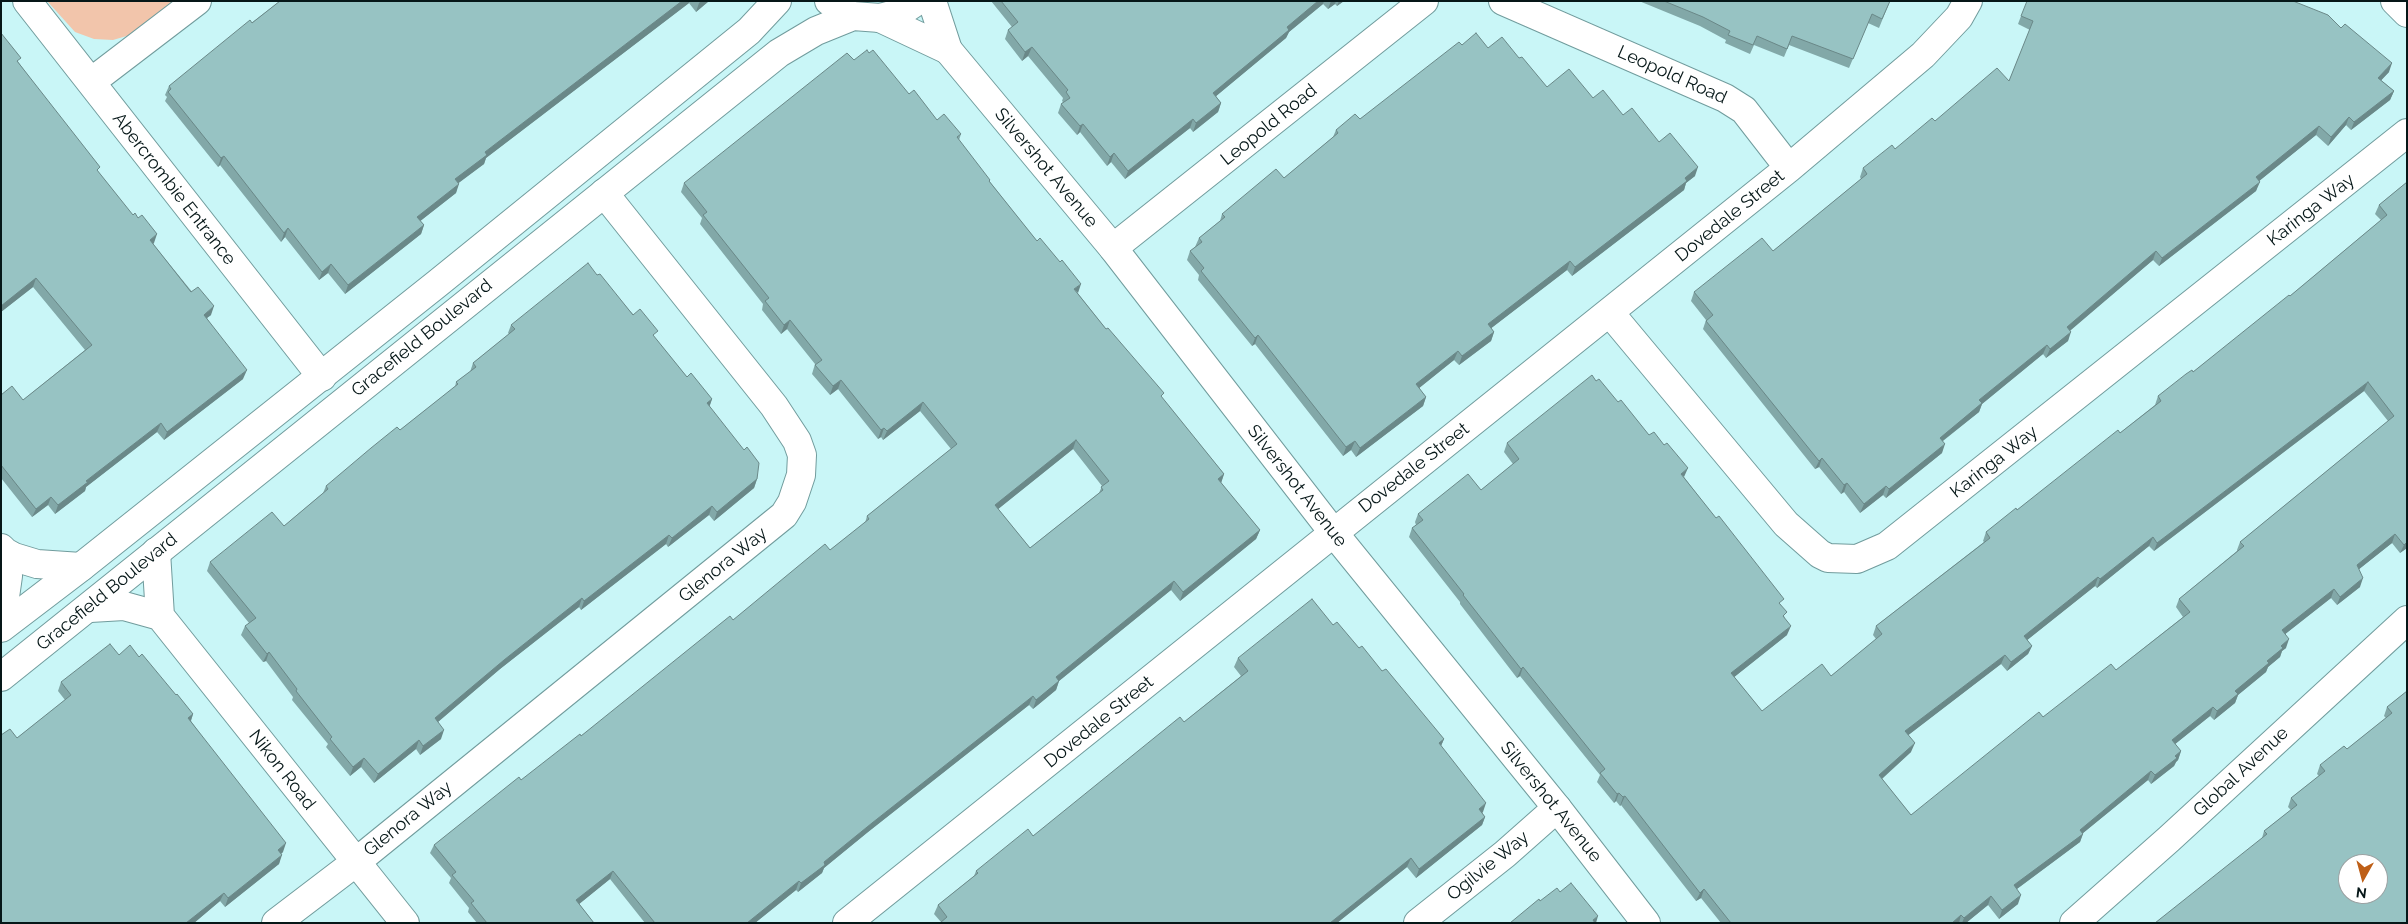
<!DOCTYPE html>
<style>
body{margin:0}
#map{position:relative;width:2408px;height:924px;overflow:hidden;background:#c9f6f7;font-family:Raleway,sans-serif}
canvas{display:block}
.frame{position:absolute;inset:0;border:2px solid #061718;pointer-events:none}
.north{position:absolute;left:2338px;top:854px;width:50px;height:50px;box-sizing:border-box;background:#fff;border:1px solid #9ba2a3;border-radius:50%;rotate:187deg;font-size:14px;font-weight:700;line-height:20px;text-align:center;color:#061718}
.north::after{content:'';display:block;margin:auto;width:18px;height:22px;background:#be5f17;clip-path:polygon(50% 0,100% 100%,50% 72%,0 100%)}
</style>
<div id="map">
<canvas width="2408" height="924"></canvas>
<div class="frame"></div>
<div class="north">N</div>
</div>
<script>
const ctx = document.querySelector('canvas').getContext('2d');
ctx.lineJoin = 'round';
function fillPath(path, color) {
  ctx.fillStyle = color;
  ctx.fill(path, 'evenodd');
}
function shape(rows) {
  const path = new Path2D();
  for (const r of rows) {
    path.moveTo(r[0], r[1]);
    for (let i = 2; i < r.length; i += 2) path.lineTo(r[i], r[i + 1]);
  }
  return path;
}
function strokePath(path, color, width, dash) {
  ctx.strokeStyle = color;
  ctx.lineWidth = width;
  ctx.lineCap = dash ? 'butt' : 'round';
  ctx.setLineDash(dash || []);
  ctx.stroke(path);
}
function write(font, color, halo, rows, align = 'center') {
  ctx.font = font + ' Raleway,sans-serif';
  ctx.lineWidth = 4.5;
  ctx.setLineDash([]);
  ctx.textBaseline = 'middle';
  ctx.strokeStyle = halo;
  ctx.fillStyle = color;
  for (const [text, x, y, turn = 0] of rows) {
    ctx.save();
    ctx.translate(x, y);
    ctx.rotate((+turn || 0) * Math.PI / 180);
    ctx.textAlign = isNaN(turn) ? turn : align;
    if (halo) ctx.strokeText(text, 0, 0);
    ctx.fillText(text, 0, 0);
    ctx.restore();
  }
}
const green = shape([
 [47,1,174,1,130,35,113,40,94,39,75,32]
]);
const minor = shape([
 [27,1,322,377],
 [932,1,948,50],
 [1503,1,1725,98,1744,110,1789,168],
 [2395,1,2407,13],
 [880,18,948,50],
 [91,82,197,1],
 [1113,248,1424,1],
 [1610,313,1786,524,1820,554,1828,558,1857,559,1887,546,2407,133],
 [1,548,5,552,14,557,37,564,81,567],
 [90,608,124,606,160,616,156,552],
 [160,616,405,923],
 [1,625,8,576,5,552],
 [276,923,356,862,784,515,792,502,801,475,802,455,797,441,774,406,604,193],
 [847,923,1789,168,1923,55,1959,17,1968,1],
 [1418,923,1505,854,1557,808],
 [2074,923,2169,839,2407,620]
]);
const tertiary = shape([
 [829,1,842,11,853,16,880,18,899,13,917,1],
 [948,50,1113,248,1333,532,1557,808,1646,923],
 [1,628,81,567,438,283,749,31,777,1],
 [1,677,779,53,816,31,853,16]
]);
const wall = shape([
 [280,1,709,1,696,12,689,3,486,158,484,164,458,183,456,193,420,221,424,225,421,234,345,294,328,273,319,280,285,237,281,242,220,165,218,167,165,101,167,97,165,95,169,86],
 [991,1,1344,1,1337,6,1335,4,1328,9,1323,4,1289,32,1286,38,1216,96,1221,103,1218,112,1193,132,1190,128,1125,179,1111,162,1107,166,1080,132,1077,135,1058,113,1061,104,1063,102,1062,101,1063,98,1028,56,1022,61,1005,39,1008,30,1012,27],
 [1639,1,1890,1,1879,28,1868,23,1849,68,1789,45,1784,57,1754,45,1750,54,1725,43,1726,40,1700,26],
 [2021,16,2341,28,2389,72,2381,80,2394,91,2390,100,2351,130,2346,125,2328,146,2316,135,2259,181,2256,191,2159,266,2153,260,2070,330,2068,341,2046,358,2043,354,1982,404,1979,412,1943,441,1942,453,1886,498,1883,495,1860,513,1844,492,1841,494,1819,467,1815,469,1703,329,1706,320,1691,301,1694,292,1773,251,1861,179,1860,177,1863,168,1895,149,1935,121,2009,81,2030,30,2018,24],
 [1,33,19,63,98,172,154,243,153,244,211,315,207,318,243,379,164,440,157,432,86,487,85,491,55,514,48,505,32,517,1,478,1,395,23,400,85,350,33,287,1,312],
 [1462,45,1488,48,1519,58,1547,87,1593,98,1623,115,1659,142,1695,176,1686,183,1684,190,1572,276,1567,270,1491,328,1494,332,1491,341,1459,365,1454,360,1419,388,1426,397,1423,406,1356,457,1351,450,1343,456,1255,344,1252,346,1198,280,1199,275,1187,260,1190,251,1195,247,1199,238,1220,221,1222,214,1284,178,1333,137,1336,130,1360,119],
 [854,60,909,94,937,120,961,134,959,140,990,182,1106,329,1224,474,1221,483,1260,530,1256,539,1180,601,1171,590,1059,681,1056,690,1033,709,1029,705,868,832,824,868,822,873,798,892,796,890,755,923,645,923,610,879,579,904,594,923,477,923,468,912,469,908,449,883,451,878,430,853,434,845,581,736,733,620,830,550,865,523,867,516,951,449,920,411,883,440,881,437,878,439,838,389,830,395,812,374,815,364,787,329,781,334,762,310,763,304,700,224,702,218,681,192,684,183],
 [1073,449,1102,486,1099,493,1030,548,998,509],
 [2407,182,2407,548,2400,553,2392,543,2359,569,2360,587,2337,605,2331,598,2285,634,2286,648,2282,651,2280,657,2268,667,2266,672,2238,695,2235,703,2214,720,2210,716,2175,744,2181,751,2178,760,2176,762,2174,766,2151,784,2148,780,2083,833,2080,842,2017,889,2018,904,1999,919,1988,905,1966,923,1721,923,1701,898,1696,901,1621,805,1620,806,1616,801,1614,803,1597,782,1600,775,1520,676,1517,678,1460,604,1460,602,1409,537,1412,528,1416,525,1415,522,1418,514,1481,490,1513,464,1504,452,1507,443,1596,381,1649,435,1684,477,1781,605,1785,619,1787,635,1734,677,1762,711,1831,676,1876,639,1873,635,1876,626,1984,542,1983,541,1986,532,2017,510,2120,433,2155,405,2158,396,2193,372,2290,296,2381,220,2375,214,2379,205],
 [2364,391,2388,421,2240,542,2237,550,2237,551,2179,599,2176,607,2183,617,2116,670,2043,717,1911,815,1882,779,1911,752,1908,735,2001,664,2007,671,2028,654,2032,646,2027,640,2095,586,2097,588,2149,546,2154,551],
 [597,275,655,338,687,377,712,399,709,407,757,479,754,488,714,521,709,515,668,547,666,544,581,610,579,607,500,669,438,722,441,739,420,755,416,749,374,783,361,767,350,776,326,747,328,744,292,700,293,697,266,661,263,662,241,635,245,626,249,623,207,571,210,562,284,526,323,493,326,486,400,430,455,387,456,382,470,372,473,363,509,334,508,333,511,325],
 [1333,625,1359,648,1382,671,1444,739,1441,746,1483,812,1482,813,1485,817,1482,825,1416,878,1407,867,1337,923,940,923,941,922,934,914,938,905,974,876,976,871,1033,836,1184,722,1241,676,1234,667,1238,658],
 [119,655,139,657,193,714,191,721,283,852,281,854,279,864,225,907,220,901,194,923,1,923,17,738,65,700,58,691,61,682],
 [2407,691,2407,923,2262,838,2264,831,2291,810,2288,807,2291,798,2319,776,2317,774,2320,765,2347,749,2386,718,2384,716,2387,707]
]);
const shadedWall = shape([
 [682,1,689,1,689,3,486,158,484,164,452,188,455,179,485,152],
 [701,1,709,1,696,12,699,3],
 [1318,1,1324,1,1323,4,1289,32,1286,38,1209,102,1213,93,1287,27],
 [1331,1,1336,1,1335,4,1328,9],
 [1339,1,1344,1,1337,6],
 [1032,47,1028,56,1022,61,1025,52],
 [2392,63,2389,72,2375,87,2378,78],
 [2394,91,2390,100,2351,130,2354,122],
 [1221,103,1218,112,1193,132,1196,123],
 [2349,117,2346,125,2328,146,2331,137],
 [1193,119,1190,128,1125,179,1128,171],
 [1083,124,1080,132,1077,135,1080,126],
 [2319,126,2316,135,2253,186,2256,177],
 [1114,153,1111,162,1107,166,1110,157],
 [224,156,220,165,218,167,221,158],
 [1698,167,1695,176,1686,183,1684,190,1572,276,1575,267],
 [2260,182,2256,191,2159,266,2162,258],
 [459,184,456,193,414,226,417,217],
 [424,225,421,234,345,294,348,285],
 [288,228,285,237,281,242,284,233],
 [157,234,154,243,146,249,150,240],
 [2156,251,2153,260,2064,336,2067,327],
 [1570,261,1567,270,1485,333,1488,324],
 [331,264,328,273,319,280,322,272],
 [36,278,33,287,1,312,1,306],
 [1081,284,1078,293,1074,289],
 [214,306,211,315,200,323,204,315],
 [790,320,787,329,781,334,784,325],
 [1494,332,1491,341,1459,365,1462,356],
 [2071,332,2068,341,2046,358,2050,349],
 [1258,335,1255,344,1252,346,1255,338],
 [2047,345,2043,354,1982,404,1979,412,1936,446,1940,438,1979,400],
 [1458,351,1454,360,1413,393,1416,384],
 [247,370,243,379,164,440,167,432],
 [841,380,838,389,830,395,833,386],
 [2368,382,2364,391,2154,551,2157,543],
 [1426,397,1423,406,1356,457,1360,448],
 [712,399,709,408,707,403],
 [923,402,920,411,883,440,887,431],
 [161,423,157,432,86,487,85,491,55,514,58,505,86,481],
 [884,428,881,437,878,439,881,430],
 [1076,440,1073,449,992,514,995,505],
 [1355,441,1351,450,1343,456,1346,447],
 [1945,444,1942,453,1886,498,1889,489],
 [1822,458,1819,467,1815,469,1819,461],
 [1688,468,1684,477,1681,474],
 [1224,474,1221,483,1218,479],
 [757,479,754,488,714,521,717,512],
 [1847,483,1844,492,1841,494,1844,485],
 [1886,486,1883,495,1860,513,1864,504],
 [51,497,48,505,32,517,36,509],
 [712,506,709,515,668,547,672,538],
 [1260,530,1256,539,1180,601,1183,592],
 [2395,534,2392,543,2353,574,2357,565],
 [669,535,666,544,581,610,584,601],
 [2153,537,2149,546,2097,588,2100,579],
 [2407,542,2407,548,2400,553,2404,545],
 [2098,577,2095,586,2021,645,2024,636],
 [2363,578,2360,587,2337,605,2340,597],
 [1174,581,1171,590,1059,681,1056,690,1033,709,1036,700,1056,677],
 [2334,589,2331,598,2279,639,2282,630],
 [582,598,579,607,500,669,432,727,435,718,504,660],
 [1791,626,1787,635,1728,682,1731,673],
 [2289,639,2286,648,2282,651,2280,657,2268,667,2266,672,2238,695,2235,703,2214,720,2217,711,2235,691,2267,661,2281,646],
 [2032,646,2028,654,2007,671,2011,662],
 [269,652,266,661,263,662,267,654],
 [2005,655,2001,664,1902,740,1905,731],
 [1523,667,1520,676,1517,678,1521,669],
 [1033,696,1029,705,868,832,824,868,822,873,798,892,801,883,824,862,872,823],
 [2213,707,2210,716,2169,749,2172,740],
 [193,714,190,723,188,718],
 [444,730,441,739,420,755,423,746],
 [1444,739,1440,748,1439,743],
 [419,740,416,749,374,783,378,774],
 [1915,743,1911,752,1876,784,1879,775],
 [2181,751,2178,760,2176,762,2174,766,2151,784,2155,775],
 [364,758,361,767,350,776,353,767],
 [2151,771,2148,780,2077,838,2083,834,2080,842,2010,894,2014,885],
 [1619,793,1616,801,1614,803,1617,794],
 [1625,796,1621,805,1620,806,1623,797],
 [1486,803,1483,812,1476,818,1479,809],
 [1485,817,1482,825,1416,878,1419,869],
 [286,843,283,852,275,859,278,850],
 [282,855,279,864,225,907,228,898],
 [1411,858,1407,867,1337,923,1330,923],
 [613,871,610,879,573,909,576,900],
 [799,881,796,890,755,923,747,923],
 [1704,889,1701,898,1696,901,1700,893],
 [224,893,220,901,194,923,186,923],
 [2021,895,2018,904,1999,919,2002,910],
 [1991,896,1988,905,1966,923,1962,923,1964,918],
 [1961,915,1959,923,1952,923],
 [1598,916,1596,923,1592,923,1593,920]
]);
const building = shape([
 [280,1,682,1,485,152,487,155,455,179,459,184,417,217,424,225,348,285,331,264,322,272,288,228,284,233,224,156,221,158,168,92,171,89,169,86,250,20,252,23,280,1],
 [1001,1,1318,1,1287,27,1289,30,1213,93,1221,103,1196,123,1193,119,1128,171,1114,153,1110,157,1083,124,1080,126,1061,104,1070,98,1066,92,1068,90,1032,47,1025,52,1008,30,1018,22,1001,1],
 [1664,1,1890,1,1882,19,1872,14,1853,59,1792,36,1787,49,1757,36,1753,45,1728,35,1730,31,1703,17,1664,1],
 [2027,1,2293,1,2328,15,2341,28,2345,24,2392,63,2378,78,2394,91,2354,122,2349,117,2331,137,2319,126,2256,177,2260,182,2162,258,2156,251,2067,327,2071,332,2050,349,2047,345,1979,400,1982,403,1940,438,1945,444,1889,489,1886,486,1864,504,1847,483,1844,485,1822,458,1819,461,1706,321,1713,315,1694,292,1762,238,1773,251,1867,174,1863,168,1892,145,1895,149,1932,118,1935,121,1997,68,2009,81,2033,21,2021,16,2027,1],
 [1,33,21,58,17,61,100,167,97,170,133,215,135,213,138,218,142,215,157,234,150,240,191,292,198,287,214,306,204,315,247,370,167,432,161,423,86,481,88,482,58,505,51,497,36,509,1,465,1,395,12,386,23,400,92,345,36,278,1,306,1,33],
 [1476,33,1488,48,1502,37,1519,58,1522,57,1547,87,1569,69,1593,98,1603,90,1623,115,1632,108,1659,142,1670,133,1698,167,1685,178,1687,181,1575,267,1570,261,1488,324,1494,332,1462,356,1458,351,1416,384,1426,397,1360,448,1355,441,1346,447,1258,335,1255,338,1201,271,1204,268,1190,251,1202,242,1199,238,1225,217,1222,214,1276,169,1284,178,1338,133,1336,130,1355,114,1360,119,1459,42,1462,45,1476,33],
 [867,50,869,53,873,50,909,94,914,90,937,120,944,114,961,134,957,137,990,180,989,181,1037,241,1040,238,1060,262,1062,260,1081,284,1074,289,1106,329,1108,328,1164,393,1161,396,1224,474,1218,479,1260,530,1183,592,1174,581,1056,677,1059,681,1036,700,1033,696,872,823,824,862,825,865,801,883,799,881,747,923,655,923,613,871,576,900,594,923,487,923,471,903,474,901,452,875,456,872,434,845,519,777,521,780,580,734,581,736,730,616,733,620,825,544,830,550,869,519,867,516,957,444,923,402,887,431,884,428,881,430,841,380,833,386,815,365,822,360,790,320,784,325,765,301,769,298,703,215,707,212,684,183,847,53,854,60,867,50],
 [1076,440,1109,481,1101,487,1103,490,1030,548,995,505,1076,440],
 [2407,182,2407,542,2404,545,2395,534,2357,565,2363,578,2340,597,2334,589,2282,630,2289,639,2281,646,2283,648,2267,661,2269,663,2235,691,2238,694,2217,711,2213,707,2172,740,2181,751,2175,756,2177,758,2155,775,2151,771,2080,830,2083,834,2014,885,2021,895,2002,910,1991,896,1964,918,1961,915,1952,923,1731,923,1704,889,1700,893,1625,796,1623,797,1619,793,1617,794,1600,773,1605,769,1523,667,1521,669,1463,595,1464,594,1412,528,1423,520,1418,514,1468,474,1481,490,1519,459,1507,443,1592,375,1596,381,1599,379,1618,402,1621,400,1649,435,1654,432,1664,445,1667,443,1688,468,1681,474,1716,518,1719,516,1784,599,1779,603,1787,612,1783,616,1791,626,1731,673,1762,711,1822,664,1831,676,1882,634,1876,626,1990,538,1986,532,2016,508,2017,510,2118,430,2120,433,2161,401,2158,396,2186,374,2192,370,2193,372,2289,295,2290,296,2387,215,2379,205,2407,182],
 [2368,382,2394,416,2240,542,2244,546,2179,599,2190,612,2116,670,2111,664,2043,717,2039,712,1911,815,1879,775,1915,743,1905,731,2005,655,2011,662,2032,646,2024,636,2098,577,2100,579,2153,537,2157,543,2368,382],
 [588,263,597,275,600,274,633,315,640,309,658,331,653,335,687,377,691,373,712,399,707,403,744,450,747,447,759,463,757,479,717,512,712,506,672,538,669,535,584,601,582,598,504,660,435,718,444,730,423,746,419,740,378,774,364,758,353,767,330,739,332,737,296,691,297,689,269,652,267,654,245,626,256,618,210,562,272,512,284,526,328,489,326,486,371,448,397,427,400,430,458,384,456,382,476,367,473,363,515,329,511,325,588,263],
 [1312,599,1333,625,1337,622,1359,648,1362,646,1382,671,1386,669,1444,739,1439,743,1486,803,1479,809,1485,817,1419,869,1411,858,1330,923,940,923,947,917,938,905,978,873,976,871,1028,829,1033,836,1180,717,1184,722,1248,671,1238,658,1312,599],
 [110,644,119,655,130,645,139,657,142,654,176,695,177,694,193,714,188,718,286,843,278,850,282,855,228,898,224,893,186,923,1,923,1,735,10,729,17,738,71,695,61,682,110,644],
 [2407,691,2407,923,2155,923,2267,834,2264,831,2297,805,2291,798,2325,771,2320,765,2344,746,2347,749,2392,713,2387,707,2407,691],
 [2348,864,2378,864,2378,894,2348,894,2348,864],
 [1571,883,1598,916,1593,920,1595,923,1510,923,1539,899,1540,901,1557,888,1560,892,1571,883]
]);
const streetNames = [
 ["Leopold Road",1672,75,24],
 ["Leopold Road",1269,125,-39],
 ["Silvershot Avenue",1046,168,50],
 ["Abercrombie Entrance",174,189,52],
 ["Karinga Way",2311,210,-38],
 ["Dovedale Street",1730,216,-39],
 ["Gracefield Boulevard",422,338,-39],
 ["Karinga Way",1994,462,-38],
 ["Dovedale Street",1414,468,-38],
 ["Silvershot Avenue",1297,486,52],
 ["Glenora Way",723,565,-39],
 ["Gracefield Boulevard",107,592,-39],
 ["Dovedale Street",1099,722,-39],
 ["Nikon Road",282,770,52],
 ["Global Avenue",2241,772,-43],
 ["Silvershot Avenue",1551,802,51],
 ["Glenora Way",408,819,-39],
 ["Ogilvie Way",1488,866,-39]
];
fillPath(green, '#f2c5ab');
strokePath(minor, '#719c9d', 30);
strokePath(tertiary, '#719c9d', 30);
strokePath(minor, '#fff', 28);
strokePath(tertiary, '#fff', 28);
fillPath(wall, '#82a8a8');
fillPath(shadedWall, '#6a8888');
fillPath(building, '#97c3c3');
strokePath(building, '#6a8888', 1);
write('18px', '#061718', '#fff', streetNames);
</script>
